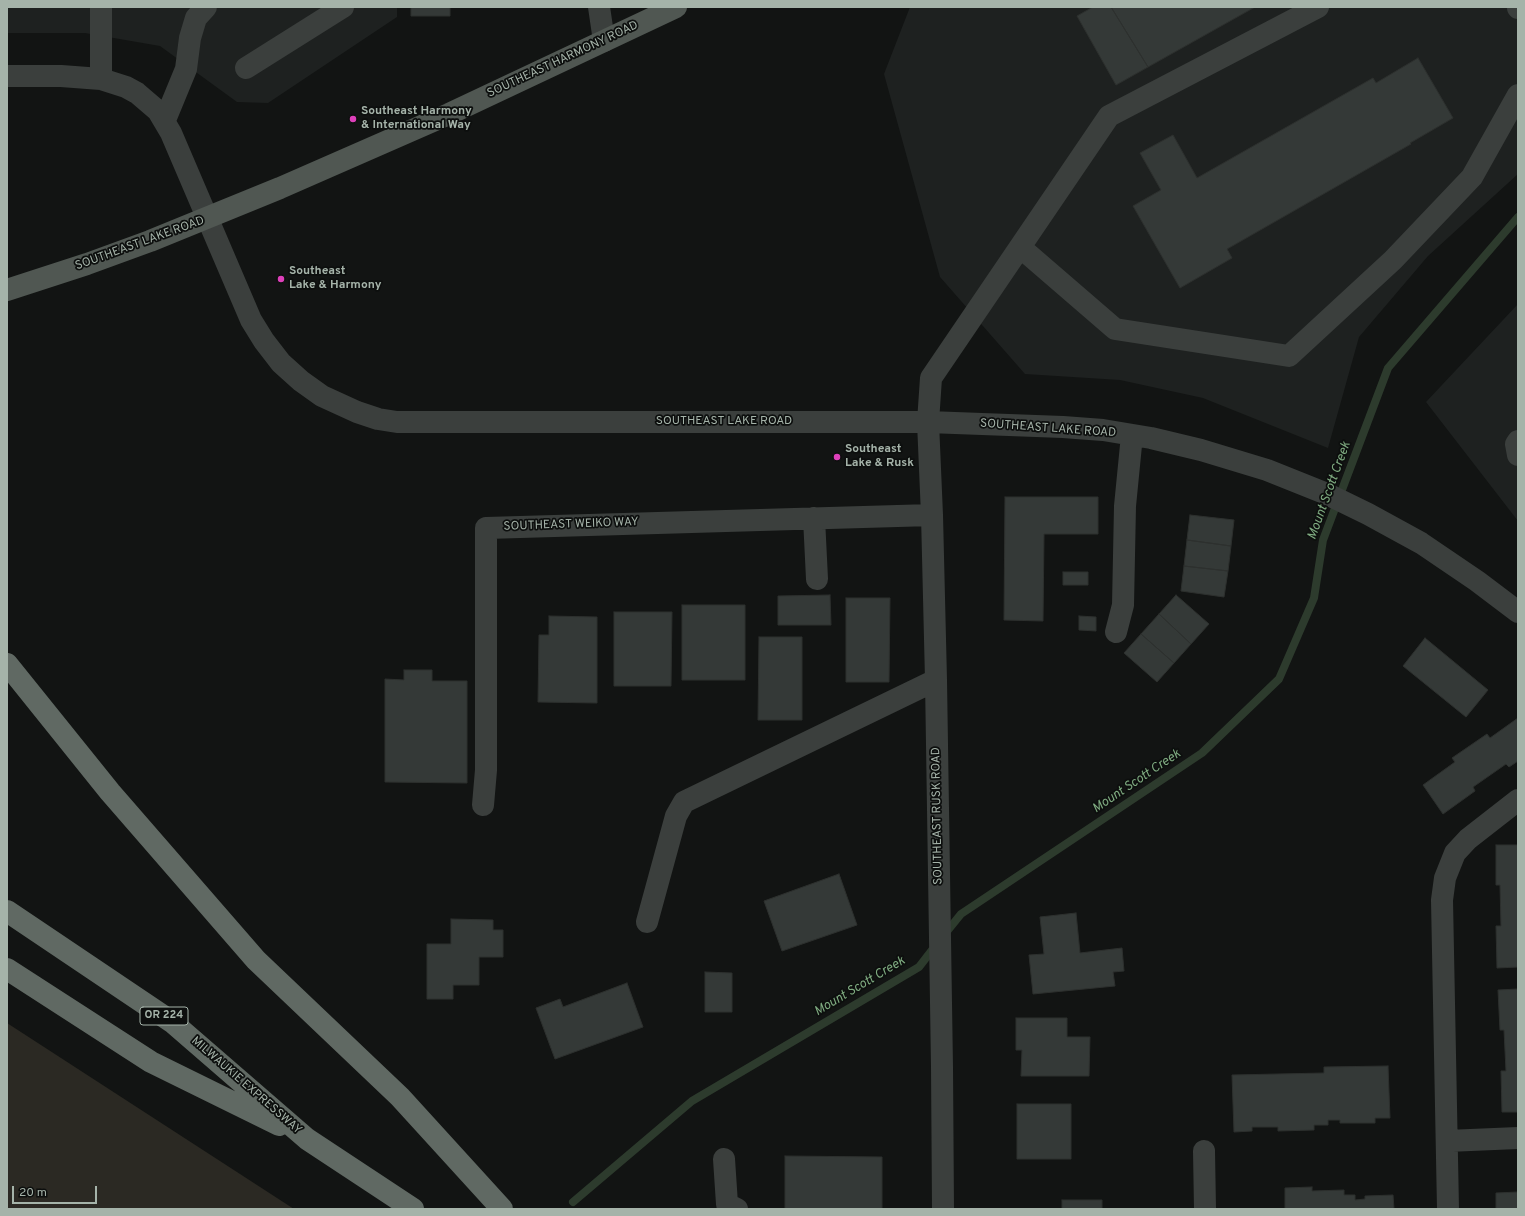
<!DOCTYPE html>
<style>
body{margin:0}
#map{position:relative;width:1525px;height:1216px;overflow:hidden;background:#121413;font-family:Overpass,sans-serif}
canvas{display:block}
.frame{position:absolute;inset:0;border:8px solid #a5b3a9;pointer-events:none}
.scale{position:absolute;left:12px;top:1186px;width:85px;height:18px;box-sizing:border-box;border:2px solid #a5b3a9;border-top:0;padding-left:5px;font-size:12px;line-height:14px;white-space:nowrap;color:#a5b3a9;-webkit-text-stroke:3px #0d0f0e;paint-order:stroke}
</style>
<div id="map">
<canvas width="1525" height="1216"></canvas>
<div class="frame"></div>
<div class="scale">20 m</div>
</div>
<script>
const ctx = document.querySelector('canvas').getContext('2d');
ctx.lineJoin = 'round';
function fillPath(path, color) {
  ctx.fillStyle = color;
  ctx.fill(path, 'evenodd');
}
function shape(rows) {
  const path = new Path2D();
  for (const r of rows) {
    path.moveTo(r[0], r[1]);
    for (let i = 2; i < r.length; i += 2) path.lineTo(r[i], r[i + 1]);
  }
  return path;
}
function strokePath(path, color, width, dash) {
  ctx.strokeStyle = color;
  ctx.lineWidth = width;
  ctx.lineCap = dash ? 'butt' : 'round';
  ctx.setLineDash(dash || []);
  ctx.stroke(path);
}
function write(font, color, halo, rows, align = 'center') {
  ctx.font = font + ' Overpass,sans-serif';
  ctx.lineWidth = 3.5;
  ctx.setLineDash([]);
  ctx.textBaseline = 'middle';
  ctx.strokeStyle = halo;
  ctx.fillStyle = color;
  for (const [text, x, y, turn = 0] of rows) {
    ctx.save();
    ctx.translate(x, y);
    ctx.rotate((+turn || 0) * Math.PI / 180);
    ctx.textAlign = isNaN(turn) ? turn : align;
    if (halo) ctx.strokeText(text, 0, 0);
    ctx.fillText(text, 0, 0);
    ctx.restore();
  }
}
const built = shape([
 [7,7,397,7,397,17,268,103,237,102,160,46,85,33,7,33],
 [910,7,1518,7,1518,174,1428,256,1359,337,1328,448,1203,398,1120,380,1025,374,940,277,884,74],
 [1518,304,1518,521,1426,402]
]);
const green = shape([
 [7,1023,294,1209,7,1209]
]);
const stream = shape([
 [944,935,961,914,1202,753,1279,679,1314,598,1323,540,1388,368,1518,217],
 [573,1202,692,1101,919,967,936,945]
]);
const building = shape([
 [411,7,450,7,450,16,411,16,411,7],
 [1093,7,1111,7,1148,67,1116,85,1077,16,1093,7],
 [1111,7,1255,7,1148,67,1111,7],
 [1418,58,1453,118,1410,143,1411,144,1227,249,1232,258,1180,288,1133,206,1161,190,1140,153,1173,135,1197,178,1373,78,1376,83,1418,58],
 [1005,497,1098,497,1098,534,1044,534,1043,621,1004,620,1005,497],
 [1190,515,1234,520,1231,546,1187,540,1190,515],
 [1187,540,1231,546,1228,571,1184,566,1187,540],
 [1184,566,1228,571,1224,597,1181,591,1184,566],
 [1063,572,1088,572,1088,585,1063,585,1063,572],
 [830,595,831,625,778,625,778,596,830,595],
 [1176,595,1209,624,1191,644,1159,614,1176,595],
 [846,598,890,598,889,682,846,682,846,598],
 [682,605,745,605,745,680,682,680,682,605],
 [614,612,672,612,671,686,614,686,614,612],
 [1159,614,1191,644,1174,663,1141,634,1159,614],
 [549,616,597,617,597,703,538,702,539,635,549,635,549,616],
 [1079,616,1096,617,1096,631,1079,630,1079,616],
 [1141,634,1174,663,1157,682,1124,653,1141,634],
 [759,637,802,637,802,720,758,720,759,637],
 [1425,638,1488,690,1466,717,1403,666,1425,638],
 [404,670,432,670,432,681,467,681,467,783,385,782,385,679,404,680,404,670],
 [1518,718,1518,761,1509,767,1506,764,1473,787,1475,791,1443,814,1423,785,1455,762,1452,758,1487,734,1490,738,1518,718],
 [1496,845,1518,845,1518,967,1497,968,1496,926,1501,926,1500,885,1496,885,1496,845],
 [839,874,857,925,782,951,764,901,839,874],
 [1076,913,1080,953,1122,948,1124,971,1113,972,1115,986,1033,994,1029,955,1044,954,1040,917,1076,913],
 [451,919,493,920,493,930,503,930,503,957,479,957,479,985,453,985,453,999,427,999,427,944,451,944,451,919],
 [705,972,732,973,732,1012,705,1012,705,972],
 [627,983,643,1027,555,1059,536,1008,560,999,563,1007,627,983],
 [1518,989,1518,1112,1502,1112,1501,1071,1506,1071,1504,1030,1500,1030,1498,990,1518,989],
 [1016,1018,1067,1018,1067,1037,1090,1037,1089,1076,1021,1076,1022,1050,1016,1050,1016,1018],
 [1388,1066,1390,1118,1375,1118,1375,1123,1340,1123,1340,1120,1328,1120,1328,1125,1314,1125,1314,1130,1278,1131,1278,1127,1252,1127,1252,1131,1234,1132,1232,1075,1324,1073,1324,1067,1388,1066],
 [1017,1104,1071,1104,1071,1159,1017,1159,1017,1104],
 [785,1156,882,1157,882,1209,785,1209,785,1156],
 [1312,1187,1312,1191,1344,1190,1344,1195,1355,1195,1355,1200,1365,1199,1365,1196,1393,1195,1394,1209,1285,1209,1285,1188,1312,1187],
 [1518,1192,1518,1209,1496,1209,1496,1193,1518,1192],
 [1062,1200,1102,1200,1102,1209,1062,1209,1062,1200]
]);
const minor = shape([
 [599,7,604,41],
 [1518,7,1518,8],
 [246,68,343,7],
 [7,76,61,76,101,79,126,87,137,93,158,111,171,133,251,320,264,341,281,363,301,381,322,396,357,412,378,419,397,422,928,422,1063,427,1103,430,1151,438,1201,450,1267,470,1327,494,1368,514,1421,543,1477,581,1518,612],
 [101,79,101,7],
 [165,120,186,69,190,38,196,18,206,7],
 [1020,247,1115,329,1289,356,1393,260,1472,177,1518,95],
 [1518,441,1516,444,1518,455],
 [814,518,817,579],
 [1116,632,1123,605,1125,506,1132,435],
 [483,805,486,770,486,528,932,515],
 [647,922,676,816,684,802,936,680],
 [1447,1141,1518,1138],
 [1204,1151,1205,1209],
 [724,1159,727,1204,737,1209],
 [943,1209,942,1067,936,680,932,515,928,422,931,378,1109,116,1318,7],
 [1448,1209,1442,900,1445,878,1455,853,1468,839,1518,800]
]);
const major = shape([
 [7,290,87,264,150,241,280,188,449,114,676,7]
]);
const highway = shape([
 [7,664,110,792,256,960,400,1097,502,1209],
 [7,911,172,1022,307,1139,413,1209],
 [7,969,151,1062,279,1125]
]);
const markers = [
 [353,119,4,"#de40ba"],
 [281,279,4,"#de40ba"],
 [837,457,4,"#de40ba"]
];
const shields = [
 [164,1016,48]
];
const shieldNames = [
 ["OR 224",164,1016]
];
const streetNames = [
 ["SOUTHEAST HARMONY ROAD",563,60,-25],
 ["SOUTHEAST LAKE ROAD",140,244,-20],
 ["SOUTHEAST LAKE ROAD",724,422],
 ["SOUTHEAST LAKE ROAD",1048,429,4],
 ["SOUTHEAST WEIKO WAY",571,525,-2],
 ["SOUTHEAST RUSK ROAD",938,816,-91],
 ["MILWAUKIE EXPRESSWAY",246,1086,41]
];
const poiNames = [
 ["Southeast Harmony",361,112],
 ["& International Way",361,126],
 ["Southeast",289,272],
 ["Lake & Harmony",289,286],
 ["Southeast",845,450],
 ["Lake & Rusk",845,464]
];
const waterNames = [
 ["Mount Scott Creek",1330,491,-70],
 ["Mount Scott Creek",1137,782,-34],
 ["Mount Scott Creek",860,987,-31]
];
fillPath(built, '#1e2120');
fillPath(green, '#2b2923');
strokePath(stream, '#2d3b2d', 8);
fillPath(building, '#343937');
strokePath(building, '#2d302e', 1);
strokePath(minor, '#3b3f3d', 22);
strokePath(major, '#505752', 22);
strokePath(highway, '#606963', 22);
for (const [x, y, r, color] of markers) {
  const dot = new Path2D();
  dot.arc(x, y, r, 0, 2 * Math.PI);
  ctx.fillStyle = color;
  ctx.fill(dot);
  strokePath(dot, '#0d0f0e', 1.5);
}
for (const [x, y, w] of shields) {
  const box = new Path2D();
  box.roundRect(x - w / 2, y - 9, w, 18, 3);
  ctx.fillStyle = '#0d0f0e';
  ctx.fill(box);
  strokePath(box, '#a5b3a9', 1);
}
write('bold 11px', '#a5b3a9', null, shieldNames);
write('12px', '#a5b3a9', '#0d0f0e', streetNames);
write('bold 12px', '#a5b3a9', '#0d0f0e', poiNames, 'left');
write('italic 13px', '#7fab81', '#0d0f0e', waterNames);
</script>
